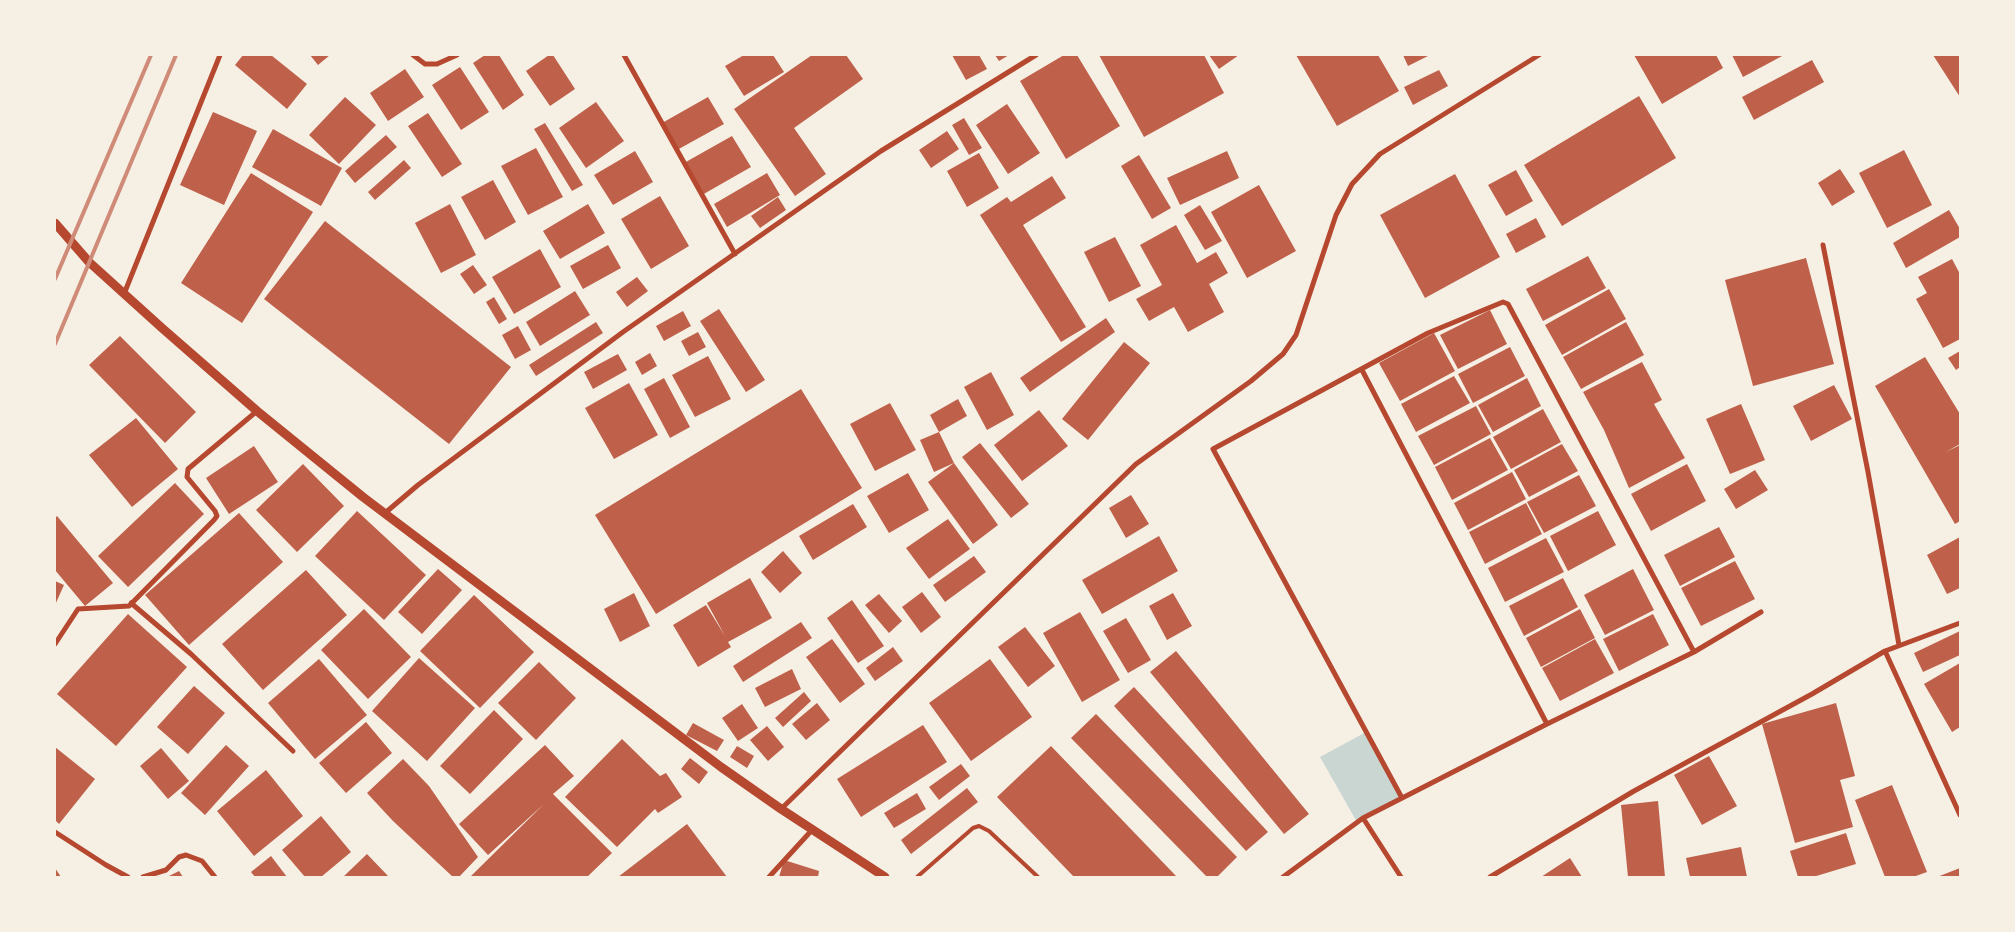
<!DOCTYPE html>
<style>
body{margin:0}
#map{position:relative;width:2015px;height:932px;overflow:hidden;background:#f6efe4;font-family:Cabin,sans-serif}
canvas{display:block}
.frame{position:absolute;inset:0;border:56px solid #f6efe4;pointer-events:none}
</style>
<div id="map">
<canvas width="2015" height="932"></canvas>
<div class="frame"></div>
</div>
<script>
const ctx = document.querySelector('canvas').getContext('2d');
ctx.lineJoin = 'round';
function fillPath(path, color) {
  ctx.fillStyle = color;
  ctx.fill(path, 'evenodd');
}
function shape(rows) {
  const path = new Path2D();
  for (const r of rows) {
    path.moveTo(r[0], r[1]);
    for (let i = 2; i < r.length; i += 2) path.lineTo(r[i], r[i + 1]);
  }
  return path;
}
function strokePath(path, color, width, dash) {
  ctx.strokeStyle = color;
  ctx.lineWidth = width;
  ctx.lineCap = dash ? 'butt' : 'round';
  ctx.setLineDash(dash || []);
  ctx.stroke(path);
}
const water = shape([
 [1368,731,1402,798,1357,822,1320,757]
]);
const building = shape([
 [243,55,271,55,307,84,287,109,235,65],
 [310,55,330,55,318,65],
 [485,55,499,55,524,95,503,110,473,63],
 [549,55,553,55,575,89,550,106,526,71],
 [744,55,773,55,784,72,744,96,725,66],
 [812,55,846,55,863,79,794,128,826,174,795,196,734,109],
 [952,55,979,55,987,69,966,80],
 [995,55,1009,55,999,61],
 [1064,55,1077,55,1120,126,1066,159,1020,81],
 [1099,55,1204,55,1224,93,1144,137],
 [1209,55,1239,55,1219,69],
 [1296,55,1378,55,1399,91,1337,126],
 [1403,55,1430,55,1408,66],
 [1634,55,1716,55,1723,68,1662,104],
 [1732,55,1784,55,1743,77],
 [1933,55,1960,55,1960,97],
 [1812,60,1824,82,1754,120,1742,97],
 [460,67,489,112,461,130,432,85],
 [405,69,424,97,388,121,370,93],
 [1439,70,1448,86,1413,105,1404,87],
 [1639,96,1676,158,1562,226,1524,165],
 [345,97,376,125,339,164,309,135],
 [708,97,724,124,677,150,662,123],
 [596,102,624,141,586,168,559,128],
 [1007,104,1040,153,1008,174,976,125],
 [213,112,257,131,224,205,180,185],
 [428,113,462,164,442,177,408,126],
 [964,118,982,148,969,155,952,125],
 [545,123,583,185,572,191,534,129],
 [273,129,342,168,321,206,252,167],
 [947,131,959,149,931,168,919,150],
 [386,135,397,147,355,183,345,171],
 [732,136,751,167,702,195,684,163],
 [536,148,563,197,528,215,501,166],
 [1904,150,1932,205,1887,228,1859,173],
 [635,151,653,182,613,205,594,175],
 [1227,151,1239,178,1180,205,1167,178],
 [979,153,999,188,967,207,947,171],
 [1139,155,1171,208,1152,219,1121,166],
 [404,160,411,168,375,200,368,192],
 [1840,169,1855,192,1832,206,1818,183],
 [1516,170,1533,201,1506,216,1488,185],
 [251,173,313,212,242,323,181,283],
 [767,173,780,195,727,227,714,204],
 [1455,174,1500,257,1425,298,1380,215],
 [1052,176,1066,198,1023,225,1086,327,1061,342,980,215,1007,197,1011,202],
 [493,180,516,222,485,240,461,197],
 [1259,185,1296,251,1247,278,1211,212],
 [660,196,689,246,651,269,621,219],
 [778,197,786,210,760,228,751,216],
 [450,204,476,255,441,273,415,223],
 [588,204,605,233,560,259,543,231],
 [1200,205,1222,241,1205,250,1184,215],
 [1949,210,1960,229,1960,237,1906,268,1893,243],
 [1536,218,1546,237,1516,253,1506,234],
 [325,221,511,367,449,444,264,299],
 [1176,225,1197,263,1216,252,1228,273,1209,284,1224,312,1188,332,1174,307,1149,321,1136,299,1162,285,1140,245],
 [1115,237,1141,286,1109,302,1084,252],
 [608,245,621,268,583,289,570,266],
 [540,249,561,287,514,314,492,277],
 [1588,256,1606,288,1543,321,1526,289],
 [1806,258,1834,364,1753,386,1725,280],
 [1952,259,1960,274,1960,339,1943,348,1916,299,1927,293,1918,277],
 [473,265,487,285,474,294,460,274],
 [637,277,648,291,627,307,616,292],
 [1609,289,1626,319,1562,355,1545,325],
 [575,291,590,315,540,346,526,322],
 [494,297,507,319,499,324,486,302],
 [719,309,765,380,746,392,700,321],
 [1490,310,1507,344,1458,369,1440,335],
 [683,311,691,326,664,341,656,326],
 [1106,318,1115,332,1030,392,1020,378],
 [596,322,603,333,536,376,529,365],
 [1626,322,1644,355,1581,389,1563,357],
 [518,326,531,350,515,359,502,335],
 [698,332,706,347,689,356,681,341],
 [1434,333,1455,371,1400,401,1379,363],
 [120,336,196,412,165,443,89,365],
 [1124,342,1150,363,1088,440,1062,419],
 [1510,347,1525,376,1473,403,1458,374],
 [1960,351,1960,367,1956,370,1948,358],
 [650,353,657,366,642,375,635,362],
 [618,354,627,370,593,389,584,372],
 [708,356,731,399,695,417,672,375],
 [1925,357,1960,414,1960,444,1946,452,1960,445,1960,521,1955,524,1875,386],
 [1642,362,1662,400,1654,404,1685,458,1629,488,1604,430,1583,392],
 [991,372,1014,415,987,430,964,387],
 [1454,376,1470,403,1416,432,1401,404],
 [664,378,690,427,670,438,644,389],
 [1527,378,1541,406,1493,432,1478,405],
 [629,383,658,435,614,459,585,408],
 [1834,385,1852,419,1811,441,1793,406],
 [801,389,862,488,656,614,595,515],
 [958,399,967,416,939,432,930,415],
 [890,403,916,450,875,471,850,424],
 [1741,404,1765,460,1730,474,1706,419],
 [1476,406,1491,434,1434,465,1418,436],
 [1543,409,1561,442,1511,469,1493,437],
 [1039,410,1068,446,1022,481,994,445],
 [136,418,178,469,132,507,89,455],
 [939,432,954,463,998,525,973,544,928,482,954,463,934,472,920,440],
 [1490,438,1508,470,1452,500,1435,467],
 [980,443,1029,504,1011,518,962,457],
 [1562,444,1578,471,1529,497,1514,470],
 [254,446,278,482,229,514,206,478],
 [303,464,344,506,297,552,256,510],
 [1687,464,1706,501,1651,531,1631,494],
 [1755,470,1768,490,1736,509,1724,489],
 [1512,472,1526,499,1468,530,1454,503],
 [908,473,929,510,889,533,867,496],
 [1579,475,1596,506,1544,533,1527,502],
 [175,483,204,514,128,587,98,556],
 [1131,495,1149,524,1126,538,1109,508],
 [1526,503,1542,534,1485,564,1469,532],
 [853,504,867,527,813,560,799,536],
 [357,511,426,575,384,620,315,556],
 [1598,511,1616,545,1568,571,1550,536],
 [239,513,283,562,189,645,145,595],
 [57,516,113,583,85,606,55,570,55,518],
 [948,519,970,549,929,579,906,548],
 [1719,527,1735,557,1680,586,1664,555],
 [1159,536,1178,571,1102,614,1082,580],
 [1960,537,1960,588,1947,594,1927,555],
 [1546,538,1564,572,1505,602,1488,568],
 [783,551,802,573,780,593,761,572],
 [974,556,986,572,945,602,933,585],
 [1735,561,1755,599,1701,626,1681,588],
 [438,569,462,590,422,634,398,612],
 [1633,569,1654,610,1605,635,1584,595],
 [306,570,347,615,263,690,222,644],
 [750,578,772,618,728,642,731,647,698,667,673,625,706,605,725,636,707,603],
 [1563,578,1578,607,1524,636,1509,606],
 [55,581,64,585,55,605],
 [922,592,941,617,921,633,902,607],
 [634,593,650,626,620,642,604,609],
 [1173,593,1192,626,1167,640,1149,606],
 [879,594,902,621,889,633,865,605],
 [474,595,534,652,480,708,420,651],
 [852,600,884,646,858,663,827,618],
 [364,609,411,657,368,699,321,650],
 [1580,609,1595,638,1541,667,1526,638],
 [1080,612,1120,680,1082,702,1043,633],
 [128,614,187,667,116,746,57,694],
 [1653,614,1669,645,1619,671,1603,639],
 [1126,618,1151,660,1128,673,1103,631],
 [801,622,812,638,743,682,733,666],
 [1025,627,1055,666,1028,687,998,647],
 [1960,631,1960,655,1923,672,1914,653],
 [832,639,865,684,840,703,806,657],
 [1595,639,1614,673,1560,701,1542,668],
 [893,647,903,661,875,681,866,668],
 [1176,651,1309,814,1284,834,1150,672],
 [419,658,475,708,427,761,372,711],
 [319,659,367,715,315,759,268,703],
 [990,659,1032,717,971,761,929,703],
 [539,662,576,698,536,740,498,703],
 [1960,663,1960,727,1952,732,1924,684],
 [792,669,801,689,765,707,755,688],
 [194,686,225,713,188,754,157,727],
 [1134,687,1268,832,1246,851,1114,706],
 [804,692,811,701,783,727,775,718],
 [817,703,830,720,806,740,792,724],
 [1836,703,1855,776,1840,780,1853,827,1795,843,1762,724],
 [742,704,758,728,738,741,722,718],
 [494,710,523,739,470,794,440,766],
 [1096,714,1237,857,1217,877,1207,877,1071,738],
 [366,722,392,753,346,793,319,763],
 [693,723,724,740,717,751,686,735],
 [923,725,947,762,861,817,837,779],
 [767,726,784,747,768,761,750,740],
 [622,739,660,776,666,773,682,797,658,813,655,809,617,847,565,797],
 [226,745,249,766,205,815,181,793],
 [545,745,574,776,553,794,612,853,587,877,470,877,544,804,488,855,459,824],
 [737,746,754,756,747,768,730,757],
 [1051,746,1177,877,1074,877,997,797],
 [55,747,95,779,59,824,55,820],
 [161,748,189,781,168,799,140,766],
 [1709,756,1737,806,1702,825,1674,775],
 [690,758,708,772,699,784,681,769],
 [403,759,429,786,478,857,459,877,453,877,393,821,367,793],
 [961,764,970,776,939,800,929,787],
 [266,770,303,816,254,856,217,811],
 [1892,785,1927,872,1913,877,1885,877,1855,800],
 [967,788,978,802,911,854,901,840],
 [917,793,926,809,894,828,884,813],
 [1658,801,1665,877,1628,877,1621,805],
 [321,816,351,852,321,877,305,877,282,850],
 [687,824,727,877,618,877],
 [1846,833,1856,864,1813,877,1798,877,1790,851],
 [1741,847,1747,877,1690,877,1686,858],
 [367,854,389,877,343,877],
 [271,856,287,877,255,877,251,872],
 [1570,858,1582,877,1541,877],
 [784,860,819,871,818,877,779,877],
 [55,868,61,877,55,877],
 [1960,868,1960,877,1937,877],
 [179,871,183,877,167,877]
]);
const service = shape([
 [917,877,973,828,979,826,989,831,1038,877]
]);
const minor = shape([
 [413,55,425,64,437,64,457,55],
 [624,55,735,254],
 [1823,245,1868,472,1899,645],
 [124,294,220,55],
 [1362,370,1547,724],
 [385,513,418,485,623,332,881,151,1036,55],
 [131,603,191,654,293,751],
 [55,644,78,609,129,606,214,520,217,516,215,511,187,477,188,469,257,411],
 [1885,651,1960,815],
 [1402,798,1213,449,1428,333,1503,302,1508,304,1694,652],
 [781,809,1136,464,1251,381,1283,354,1296,335,1336,215,1352,184,1380,154,1539,55],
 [1363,818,1401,877],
 [55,832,106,865,128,877],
 [143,877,166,870,179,857,186,855,202,861,215,877],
 [769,877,812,830],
 [1283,877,1363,818,1547,724,1694,652,1761,612],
 [1490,877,1634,791,1812,694,1885,651,1960,623]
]);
const tertiary = shape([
 [55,223,89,262,162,328,257,411,363,497,721,767,781,809,885,877]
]);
const rail = shape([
 [55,279,151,55],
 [55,344,176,55]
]);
fillPath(water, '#c9d6d2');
fillPath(building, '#bf614a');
strokePath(service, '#b5482f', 4);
strokePath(minor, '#b5482f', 5);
strokePath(tertiary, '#b5482f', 9);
strokePath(rail, '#cf8b77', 4);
</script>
